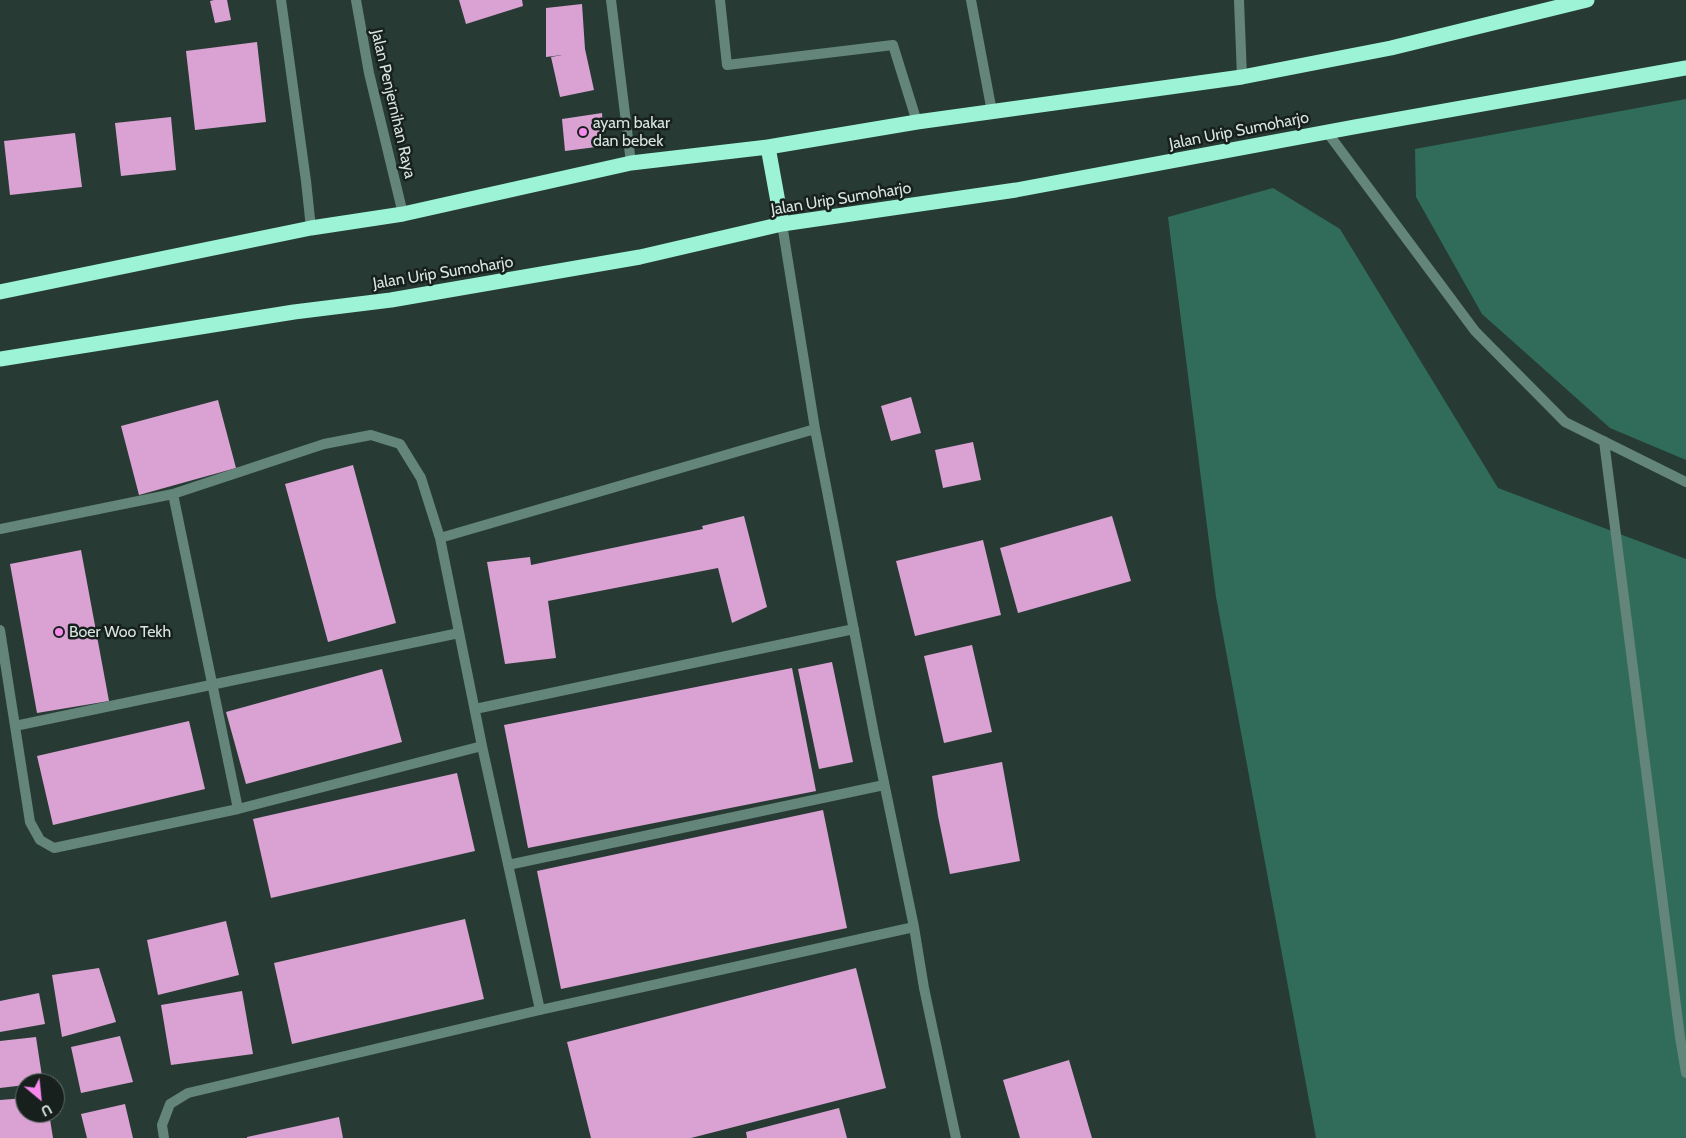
<!DOCTYPE html>
<style>
body{margin:0}
#map{position:relative;width:1686px;height:1138px;overflow:hidden;background:#273b34;font-family:Cabin,sans-serif}
canvas{display:block}
.north{position:absolute;left:15px;top:1073px;width:50px;height:50px;box-sizing:border-box;background:#17201d;border:1px solid #646f6b;border-radius:50%;rotate:152deg;font-size:14px;font-weight:700;line-height:20px;text-align:center;color:#d8e5e0}
.north::after{content:'';display:block;margin:auto;width:18px;height:22px;background:#f788ec;clip-path:polygon(50% 0,100% 100%,50% 72%,0 100%)}
</style>
<div id="map">
<canvas width="1686" height="1138"></canvas>
<div class="north">U</div>
</div>
<script>
const ctx = document.querySelector('canvas').getContext('2d');
ctx.lineJoin = 'round';
function fillPath(path, color) {
  ctx.fillStyle = color;
  ctx.fill(path, 'evenodd');
}
function shape(rows) {
  const path = new Path2D();
  for (const r of rows) {
    path.moveTo(r[0], r[1]);
    for (let i = 2; i < r.length; i += 2) path.lineTo(r[i], r[i + 1]);
  }
  return path;
}
function strokePath(path, color, width, dash) {
  ctx.strokeStyle = color;
  ctx.lineWidth = width;
  ctx.lineCap = dash ? 'butt' : 'round';
  ctx.setLineDash(dash || []);
  ctx.stroke(path);
}
function write(font, color, halo, rows, align = 'center') {
  ctx.font = font + ' Cabin,sans-serif';
  ctx.lineWidth = 5;
  ctx.setLineDash([]);
  ctx.textBaseline = 'middle';
  ctx.strokeStyle = halo;
  ctx.fillStyle = color;
  for (const [text, x, y, turn = 0] of rows) {
    ctx.save();
    ctx.translate(x, y);
    ctx.rotate((+turn || 0) * Math.PI / 180);
    ctx.textAlign = isNaN(turn) ? turn : align;
    if (halo) ctx.strokeText(text, 0, 0);
    ctx.fillText(text, 0, 0);
    ctx.restore();
  }
}
const green = shape([
 [1686,99,1686,460,1610,428,1482,314,1416,197,1415,149],
 [1273,188,1340,229,1498,488,1686,559,1686,1138,1316,1138,1216,597,1168,217]
]);
const building = shape([
 [214,0,227,0,231,20,215,23,210,1],
 [459,0,522,0,523,6,466,24],
 [582,4,585,49,594,90,560,97,551,57,562,55,546,57,546,8],
 [257,42,266,122,195,130,186,51],
 [602,113,604,146,565,151,562,119],
 [171,117,176,170,121,176,115,123],
 [75,133,82,187,10,195,4,141],
 [911,397,921,433,891,441,881,406],
 [218,400,236,468,139,495,121,426],
 [973,442,981,480,943,488,935,450],
 [353,465,396,623,328,642,285,484],
 [744,516,767,607,732,623,718,568,548,601,556,658,505,664,487,562,530,557,531,565,703,529,702,526],
 [1112,516,1131,581,1018,613,1000,548],
 [983,540,1001,615,915,636,896,561],
 [81,550,109,701,37,713,10,564],
 [972,645,992,732,944,743,924,656],
 [832,662,853,762,819,769,798,669],
 [792,668,816,791,528,848,504,725],
 [382,669,402,742,246,784,226,712],
 [189,721,205,789,53,825,37,756],
 [1002,762,1020,861,950,874,938,816,932,776],
 [457,773,475,851,271,898,253,819],
 [823,810,847,928,561,989,537,871],
 [465,919,484,999,292,1044,274,963],
 [226,921,239,975,158,995,147,940],
 [99,968,116,1022,62,1037,52,975],
 [856,968,886,1088,691,1138,591,1138,567,1042],
 [242,991,253,1054,171,1065,161,1005],
 [39,993,45,1024,0,1032,0,1001],
 [120,1036,133,1082,81,1093,71,1047],
 [36,1037,43,1083,25,1083,25,1085,0,1088,0,1041],
 [1069,1060,1092,1138,1020,1138,1003,1080],
 [25,1098,25,1113,49,1113,53,1138,0,1138,0,1100],
 [125,1104,133,1138,87,1138,81,1114],
 [839,1108,847,1138,747,1138,746,1132],
 [339,1117,343,1138,247,1138,247,1137]
]);
const lane = shape([
 [1239,0,1242,77],
 [1327,132,1475,331,1565,422,1686,482],
 [782,224,815,429,875,739,914,927,924,988,956,1138],
 [1604,441,1680,1037,1686,1073],
 [173,494,238,809],
 [0,529,173,494,324,444,371,435,400,444,421,478,440,538,482,746,540,1010],
 [440,538,815,429],
 [0,630,30,822,40,840,54,848,238,809,482,746],
 [475,709,854,629],
 [15,726,459,633],
 [508,865,884,785],
 [164,1138,162,1125,170,1104,188,1093,540,1010,914,927]
]);
const street = shape([
 [281,0,306,181,311,228],
 [356,0,369,73,403,214],
 [611,0,631,163],
 [720,0,727,65,893,45,917,122],
 [971,0,992,112]
]);
const highway = shape([
 [768,147,782,224],
 [0,292,311,228,403,214,631,163,768,147,917,122,1242,77,1391,48,1587,0],
 [0,359,294,312,391,300,640,257,782,224,1016,190,1354,127,1686,68]
]);
const markers = [
 [583,132,5,"#f788ec"],
 [59,632,5,"#f788ec"]
];
const streetNames = [
 ["Jalan Penjernihan Raya",393,104,77],
 ["Jalan Urip Sumoharjo",1239,131,-11],
 ["Jalan Urip Sumoharjo",841,199,-9],
 ["Jalan Urip Sumoharjo",443,273,-9]
];
const poiNames = [
 ["ayam bakar",593,123],
 ["dan bebek",593,141],
 ["Boer Woo Tekh",69,632]
];
fillPath(green, '#306c59');
fillPath(building, '#daa1d3');
strokePath(lane, '#648579', 10);
strokePath(street, '#648579', 10);
strokePath(highway, '#9cf3d5', 15);
for (const [x, y, r, color] of markers) {
  const dot = new Path2D();
  dot.arc(x, y, r, 0, 2 * Math.PI);
  ctx.fillStyle = color;
  ctx.fill(dot);
  strokePath(dot, '#17201d', 2);
}
write('16px', '#d8e5e0', '#17201d', streetNames);
write('16px', '#d8e5e0', '#17201d', poiNames, 'left');
</script>
